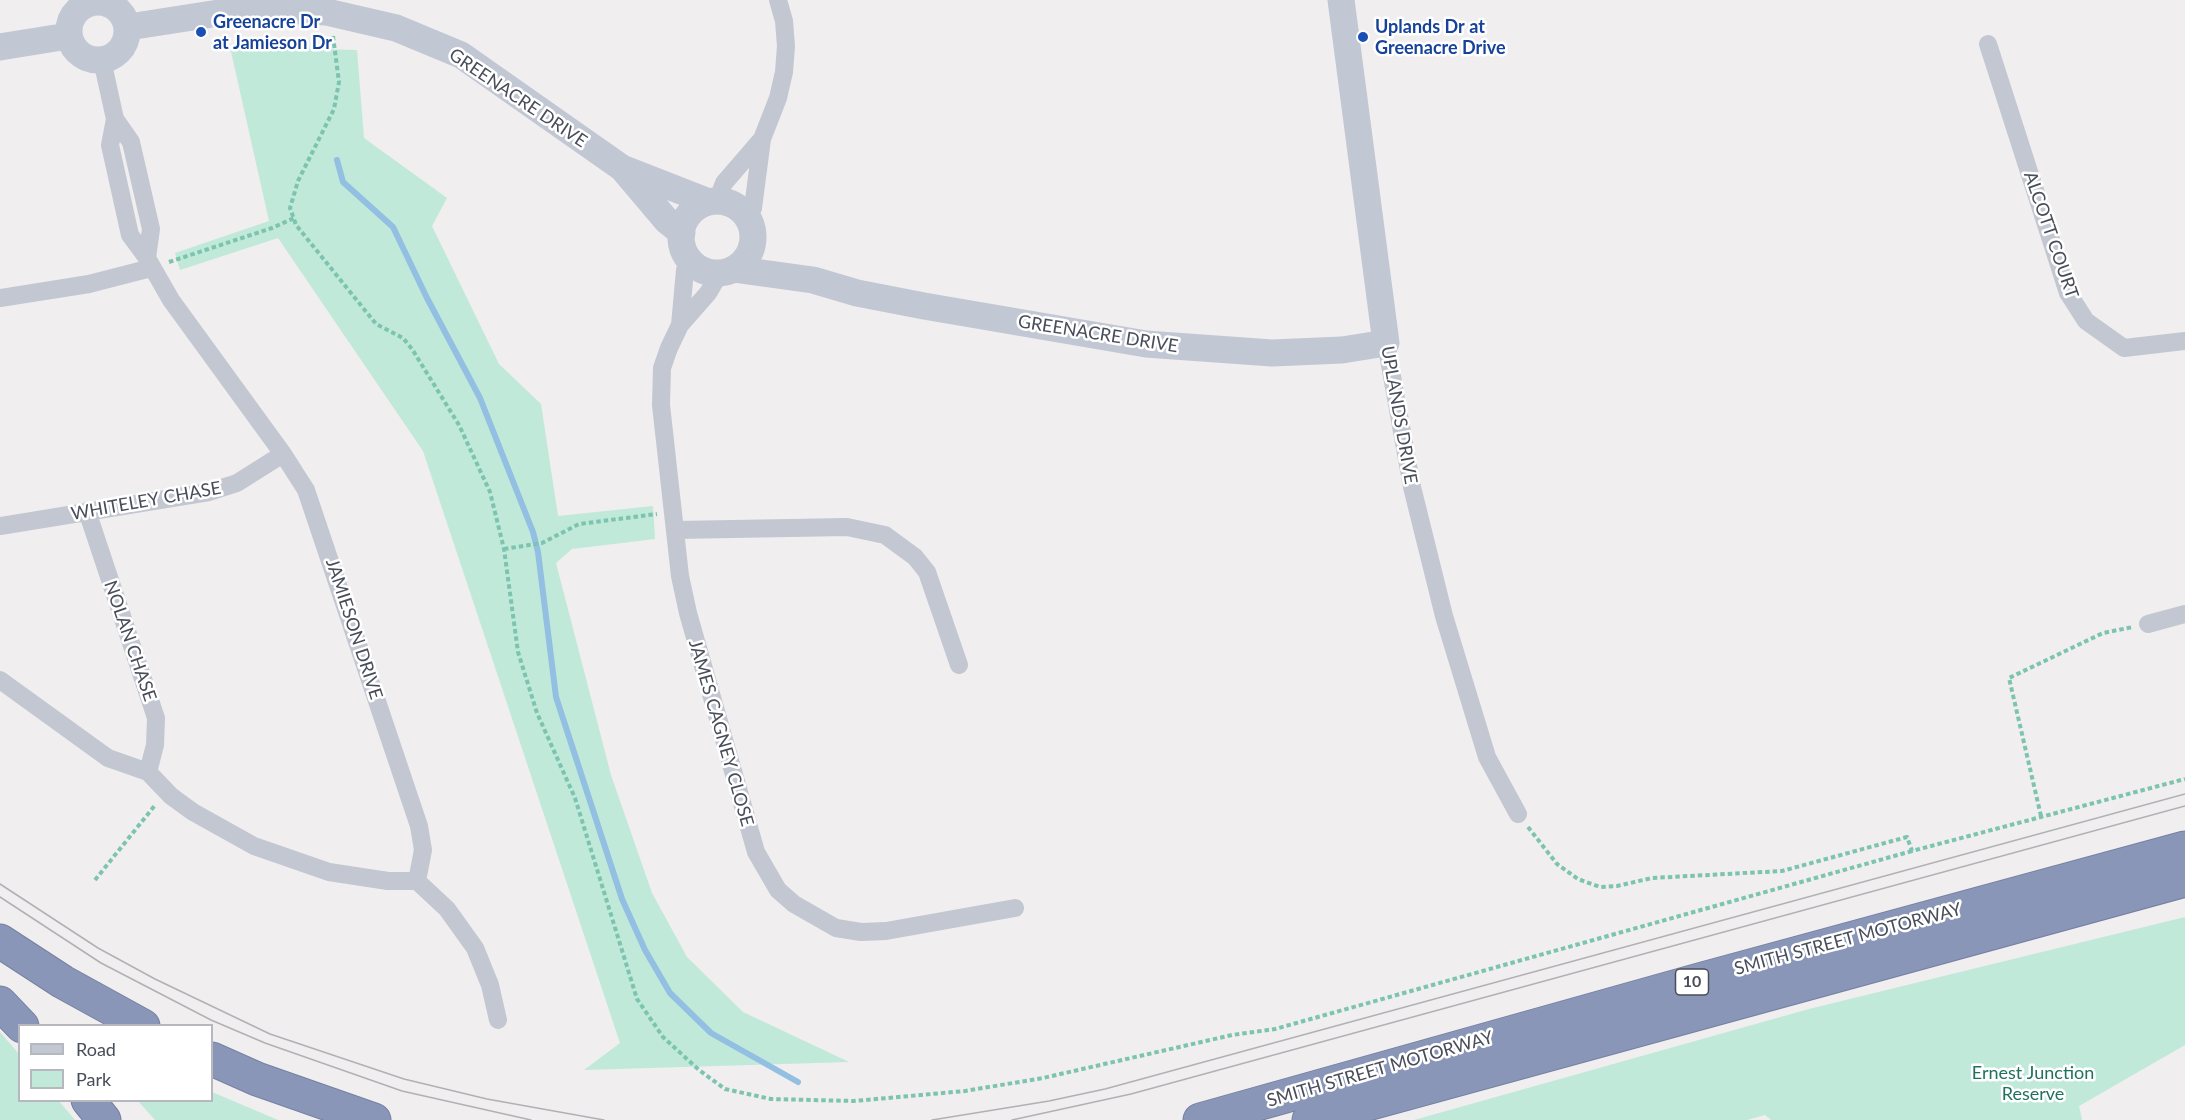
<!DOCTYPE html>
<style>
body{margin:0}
#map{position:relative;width:2185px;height:1120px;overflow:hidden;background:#f0eeee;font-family:Lato,sans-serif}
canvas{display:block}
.legend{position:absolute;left:18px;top:1024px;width:195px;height:78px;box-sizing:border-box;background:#fff;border:2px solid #b6b8bd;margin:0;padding:8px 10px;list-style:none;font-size:18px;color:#484d59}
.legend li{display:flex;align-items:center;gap:12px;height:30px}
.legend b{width:30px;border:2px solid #b6b8bd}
</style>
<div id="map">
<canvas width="2185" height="1120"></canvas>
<ul class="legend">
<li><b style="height:8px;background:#c2c7d4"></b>Road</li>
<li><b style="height:16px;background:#c0e9d9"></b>Park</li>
</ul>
</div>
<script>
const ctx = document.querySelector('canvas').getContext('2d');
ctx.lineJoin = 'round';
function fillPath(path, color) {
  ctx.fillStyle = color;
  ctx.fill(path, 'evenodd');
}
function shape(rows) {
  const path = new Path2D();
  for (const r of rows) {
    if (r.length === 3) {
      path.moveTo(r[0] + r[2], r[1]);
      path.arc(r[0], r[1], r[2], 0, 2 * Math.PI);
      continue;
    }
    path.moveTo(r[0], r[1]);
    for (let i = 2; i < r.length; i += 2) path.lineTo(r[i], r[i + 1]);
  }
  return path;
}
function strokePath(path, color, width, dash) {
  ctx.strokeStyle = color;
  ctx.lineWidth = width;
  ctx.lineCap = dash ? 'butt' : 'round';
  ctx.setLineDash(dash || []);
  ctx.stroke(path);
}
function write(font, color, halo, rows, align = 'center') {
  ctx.font = font + ' Lato,sans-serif';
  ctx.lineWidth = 5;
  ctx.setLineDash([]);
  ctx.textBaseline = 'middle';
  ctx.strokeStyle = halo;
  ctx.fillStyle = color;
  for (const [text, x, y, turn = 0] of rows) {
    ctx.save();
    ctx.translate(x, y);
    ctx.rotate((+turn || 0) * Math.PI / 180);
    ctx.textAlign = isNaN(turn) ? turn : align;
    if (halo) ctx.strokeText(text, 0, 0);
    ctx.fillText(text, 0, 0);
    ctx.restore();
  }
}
const green = shape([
 [230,47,357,50,364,138,447,198,432,226,499,364,541,404,558,516,653,506,655,539,572,549,556,563,611,775,652,893,687,957,743,1012,849,1062,584,1070,620,1043,423,451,278,238,180,270,175,253,269,221],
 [2185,917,2185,1045,2079,1106,2082,1120,1771,1120,1765,1115,1747,1120,1414,1120,1809,1009],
 [0,1032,19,1054,20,1100,59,1101,75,1120,0,1120],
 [212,1092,278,1120,155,1120,138,1101,212,1100]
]);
const stream = shape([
 [337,160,343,182,393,227,427,298,480,398,533,532,538,552,556,697,622,899,645,950,670,993,711,1033,798,1082]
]);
const path = shape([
 [333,36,339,82,334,109,298,181,290,208,296,225,376,324,403,338,412,349,459,425,490,492,504,549,518,652,537,713,575,798,637,999,663,1037,699,1070,725,1089,771,1099,854,1101,965,1091,1043,1078,1232,1035,1275,1029,1912,851],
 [169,262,272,228,294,218],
 [504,549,542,543,579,524,657,514],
 [2041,816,2009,678,2103,633,2133,627],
 [1528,827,1557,864,1578,879,1600,887,1617,886,1652,878,1782,871,1907,837,1912,851,2185,779],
 [95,880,156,804]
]);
const street = shape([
 [90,0,91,2],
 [1988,44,2068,293,2086,321,2124,348,2185,341],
 [105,59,104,69,115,119,131,142,151,229,147,258],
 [115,119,110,145,130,235,147,258,171,300,283,454,306,490,419,826,423,850,417,881,447,909,475,948,490,985,498,1020],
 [717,201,724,183,762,139],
 [748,218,753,208,762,139,778,98,784,72,786,46,784,21,778,0],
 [720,273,708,293,680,325,669,348,662,368,661,405,680,576,688,613,756,852,778,890,794,904,836,928,861,932,886,931,1015,908],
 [0,298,89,284,151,268],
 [680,325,685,270,689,259],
 [1386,343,1412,487,1444,616,1487,757,1518,814],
 [87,511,156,718,155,745,148,772],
 [0,526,209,492,237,483,283,454],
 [676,530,847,527,885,535,915,557,927,572,959,665],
 [2148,624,2185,614],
 [0,680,108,758,148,772,171,796,193,812,254,846,329,872,388,881,417,881]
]);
const secondary = shape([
 [98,31,29],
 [126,23,135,26,219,13,278,10,327,12,396,28,461,55,622,168,709,202],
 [0,47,68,36],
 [623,169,667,221,682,233],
 [717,237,36],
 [733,269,813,280,857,293,924,306,1146,344,1272,353,1342,350,1386,343,1341,0]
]);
const highway = shape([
 [0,941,63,982,143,1026],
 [0,1003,22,1026],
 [212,1059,257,1079,374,1120],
 [88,1100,104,1120],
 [1200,1120,1699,980,2185,848],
 [1309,1120,2185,880]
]);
const tram = shape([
 [0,884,98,948,155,979,270,1034,404,1079,487,1099,604,1120],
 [0,897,101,963,211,1020,265,1043,402,1091,531,1120],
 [932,1120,1049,1101,1105,1089,2185,794],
 [1012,1120,1131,1094,2185,806]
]);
const markers = [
 [201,32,6,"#1a4fb4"],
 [1363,37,6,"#1a4fb4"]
];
const shields = [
 [1692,982,33]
];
const shieldNames = [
 ["10",1692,982]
];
const transitNames = [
 ["Greenacre Dr",213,22],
 ["at Jamieson Dr",213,43],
 ["Uplands Dr at",1375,27],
 ["Greenacre Drive",1375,48]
];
const streetNames = [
 ["GREENACRE DRIVE",518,98,34],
 ["ALCOTT COURT",2051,235,71],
 ["GREENACRE DRIVE",1098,334,9],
 ["UPLANDS DRIVE",1399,415,80],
 ["WHITELEY CHASE",146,501,-10],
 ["JAMIESON DRIVE",354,629,72],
 ["NOLAN CHASE",130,641,71],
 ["JAMES CAGNEY CLOSE",721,733,74],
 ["SMITH STREET MOTORWAY",1848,939,-15],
 ["SMITH STREET MOTORWAY",1380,1069,-16]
];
const parkNames = [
 ["Ernest Junction",2033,1073],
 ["Reserve",2033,1094]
];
fillPath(green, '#c0e9d9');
strokePath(stream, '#92bfe2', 6);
strokePath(highway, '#7581a3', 35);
strokePath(path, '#7cc4b0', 4, [4.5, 3]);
strokePath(street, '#c2c7d1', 18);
strokePath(secondary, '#c2c7d4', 27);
strokePath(highway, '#8a96b7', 33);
strokePath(tram, '#b0b1b7', 1.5);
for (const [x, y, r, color] of markers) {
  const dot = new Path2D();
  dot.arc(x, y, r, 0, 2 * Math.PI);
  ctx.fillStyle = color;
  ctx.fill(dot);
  strokePath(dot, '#fff', 2);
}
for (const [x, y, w] of shields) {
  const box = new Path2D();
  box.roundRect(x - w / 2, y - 13, w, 26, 4.5);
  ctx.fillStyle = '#fff';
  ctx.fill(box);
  strokePath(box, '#484d59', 1.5);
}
write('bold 16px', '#484d59', null, shieldNames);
write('bold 18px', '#164399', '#fff', transitNames, 'left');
write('18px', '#484d59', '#fff', streetNames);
write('18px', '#20725c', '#fff', parkNames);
</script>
